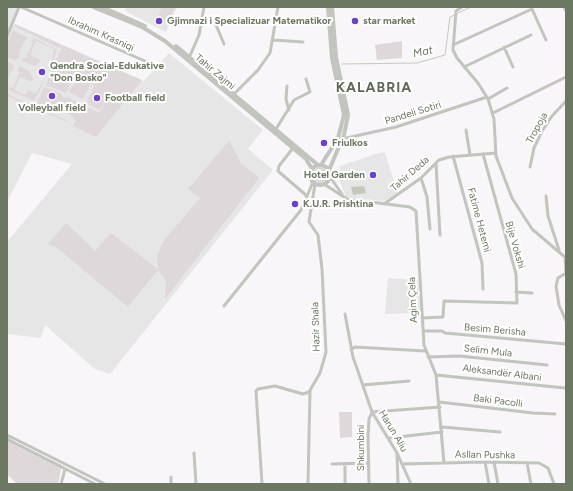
<!DOCTYPE html>
<meta charset="utf-8">
<style>
body{margin:0}
#map{position:relative;width:573px;height:491px;overflow:hidden;background:#f8f6f8;font-family:Figtree,sans-serif}
canvas{display:block}
.frame{position:absolute;inset:0;border:8px solid #6d7862;pointer-events:none}
</style>
<div id="map">
<canvas width="573" height="491"></canvas>
<div class="frame"></div>
</div>
<script>
const ctx = document.querySelector('canvas').getContext('2d');
ctx.lineJoin = 'round';
function fillPath(path, color) {
  ctx.fillStyle = color;
  ctx.fill(path, 'evenodd');
}
function shape(rows) {
  const path = new Path2D();
  for (const r of rows) {
    if (r.length === 3) {
      path.moveTo(r[0] + r[2], r[1]);
      path.arc(r[0], r[1], r[2], 0, 2 * Math.PI);
      continue;
    }
    path.moveTo(r[0], r[1]);
    for (let i = 2; i < r.length; i += 2) path.lineTo(r[i], r[i + 1]);
  }
  return path;
}
function strokePath(path, color, width, dash) {
  ctx.strokeStyle = color;
  ctx.lineWidth = width;
  ctx.lineCap = dash ? 'butt' : 'round';
  ctx.setLineDash(dash || []);
  ctx.stroke(path);
}
function write(font, color, halo, rows, align = 'center') {
  ctx.font = font + ' Figtree,sans-serif';
  ctx.lineWidth = 4;
  ctx.setLineDash([]);
  ctx.textBaseline = 'middle';
  ctx.strokeStyle = halo;
  ctx.fillStyle = color;
  for (const [text, x, y, turn = 0] of rows) {
    ctx.save();
    ctx.translate(x, y);
    ctx.rotate((+turn || 0) * Math.PI / 180);
    ctx.textAlign = isNaN(turn) ? turn : align;
    if (halo) ctx.strokeText(text, 0, 0);
    ctx.fillText(text, 0, 0);
    ctx.restore();
  }
}
const built = shape([
 [7,7,21,7,13,25,142,81,145,80,169,53,263,130,248,149,273,170,110,374,95,369,45,325,41,338,7,334,7,242,72,164,32,153,7,202],
 [126,7,177,7,166,32,125,11],
 [382,152,385,153,398,194,384,201,346,197,338,177,340,166],
 [388,278,418,280,421,313,385,314]
]);
const green = shape([
 [162,7,175,7,167,24,157,19],
 [15,24,108,65,142,80,96,137,73,126,76,120,73,119,73,116,66,113,62,102,59,101,56,106,50,105,42,108,36,105,44,87,62,94,61,96,66,98,67,97,100,113,106,98,100,110,86,103,94,86,89,83,90,85,83,99,69,92,77,78,74,76,66,93,46,85,61,49,14,26],
 [13,30,28,38,25,40,18,55,20,56,16,61,7,57,7,44],
 [34,38,57,50,50,69,54,49,36,41,30,55,41,60,40,62,35,66,22,61,23,57,26,58,33,42,31,41],
 [402,41,402,58,377,60,375,45],
 [7,62,14,65,13,71,11,70,7,80],
 [20,66,29,71,33,79,32,82,20,77,14,90,26,95,28,90,36,94,43,81,44,82,34,101,9,90,10,87,13,88,20,72,17,71],
 [7,94,68,121,67,122,7,96],
 [229,141,241,163,259,178,165,299,166,281,158,270,128,307,56,247,48,244,66,223,95,251,111,233,158,269,157,256,164,240,200,198,188,189],
 [320,175,8],
 [339,412,352,412,352,437,340,438],
 [7,436,25,449,62,465,58,484,17,484,7,474]
]);
const water = shape([
 [364,186,366,193,353,195,351,187]
]);
const stream = shape([
 [458,13,471,7],
 [342,64,417,63,445,55,450,17,455,15]
]);
const minor = shape([
 [21,7,154,65],
 [462,7,456,11,453,50,457,58,478,83,488,99,494,119,496,156,512,198,532,229,566,258],
 [564,7,566,11],
 [203,18,211,20,216,25,224,44],
 [7,36,19,7],
 [273,40,303,42],
 [453,45,532,9,546,40],
 [504,47,513,67],
 [189,58,199,35,204,7],
 [464,67,531,35],
 [287,86,286,99,289,110],
 [234,94,258,70,270,53,278,7],
 [488,99,507,88],
 [493,113,566,77],
 [276,129,294,100,310,92,306,79],
 [466,130,470,155],
 [342,139,396,127,487,97],
 [293,148,279,166,278,171,307,196],
 [453,156,482,263,483,289],
 [436,164,440,235],
 [530,167,534,148,542,131,552,116,566,101],
 [330,177,342,194],
 [421,178,427,197,430,229],
 [324,184,347,199,410,207,416,211,424,345,436,375,444,463],
 [546,196,548,216,559,250],
 [384,204,421,178,439,160,449,157,496,153],
 [565,257,566,273,558,278,556,286,559,305,566,321],
 [516,292,532,293],
 [224,306,301,210,313,182],
 [345,314,353,357,372,412,397,453,411,484],
 [422,318,443,317,444,301,517,303,516,274,483,154],
 [423,331,442,331,445,333,566,344],
 [351,350,355,347,425,351],
 [428,357,459,356,547,365],
 [436,375,565,388],
 [363,385,409,381],
 [439,402,533,413,555,414],
 [442,427,500,432],
 [7,435,105,484],
 [389,438,442,432],
 [7,439,95,484],
 [194,453,196,484],
 [397,454,398,484],
 [485,462,489,484],
 [494,462,498,484],
 [527,463,531,484],
 [332,464,369,463],
 [345,464,345,484],
 [403,464,485,462,539,463,548,468,554,484],
 [171,477,171,484],
 [61,484,65,469],
 [262,484,256,391,258,389,275,386,303,394,309,392,320,373,326,352,322,269,318,235,309,222,315,184],
 [308,484,310,391],
 [369,484,368,436,369,419,372,412,440,407]
]);
const tertiary = shape([
 [93,7,142,27,165,41,306,159,312,169],
 [102,7,145,26],
 [176,46,318,165],
 [321,165,338,138,344,115,332,58,328,7],
 [320,175,10],
 [329,170,344,135,348,115,336,57,332,7]
]);
const markers = [
 [159,21,4,"#6c40ce"],
 [355,21,4,"#6c40ce"],
 [42,72,4,"#6c40ce"],
 [52,96,4,"#6c40ce"],
 [97,98,4,"#6c40ce"],
 [324,143,4,"#6c40ce"],
 [373,175,4,"#6c40ce"],
 [295,204,4,"#6c40ce"]
];
const poiNames = [
 ["Gjimnazi i Specializuar Matematikor",167,21],
 ["star market",363,21],
 ["Qendra Social-Edukative",50,66],
 ["\"Don Bosko\"",50,78],
 ["Football field",105,98],
 ["Volleyball field",52,108,"center"],
 ["Friulkos",332,143],
 ["Hotel Garden",365,175,"right"],
 ["K.U.R. Prishtina",303,204]
];
const streetNames = [
 ["Ibrahim Krasniqi",101,34,24],
 ["Tahir Zajmi",215,72,40],
 ["Pandeli Sotiri",413,113,-17],
 ["Tropoja",537,128,-61],
 ["Tahir Deda",410,174,-41],
 ["Fatime Hetemi",479,220,75],
 ["Bije Vokshi",515,245,74],
 ["Agim Çela",413,300,-93],
 ["Hazir Shala",316,327,-92],
 ["Besim Berisha",495,330,5],
 ["Selim Mula",488,351,6],
 ["Aleksandër Albani",502,373,7],
 ["Baki Pacolli",498,401,7],
 ["Harun Aliu",393,431,59],
 ["Shkumbini",361,448,-90],
 ["Asllan Pushka",485,455,1]
];
const waterNames = [
 ["Mat",423,52,-12]
];
const districtNames = [
 ["KALABRIA",374,88]
];
fillPath(built, '#e7e6e6');
fillPath(green, '#dfd8da');
fillPath(water, '#c4c9bc');
strokePath(stream, '#c4c9bc', 1);
strokePath(minor, '#c1c5be', 3);
strokePath(tertiary, '#c1c5be', 4);
for (const [x, y, r, color] of markers) {
  const dot = new Path2D();
  dot.arc(x, y, r, 0, 2 * Math.PI);
  ctx.fillStyle = color;
  ctx.fill(dot);
  strokePath(dot, '#fff', 1.5);
}
write('bold 10px', '#6d7862', '#fff', poiNames, 'left');
write('10px', '#6d7862', '#fff', streetNames);
write('italic 11px', '#707861', '#fff', waterNames);
ctx.letterSpacing = '1px';
write('bold 14px', '#606958', '#fff', districtNames);
ctx.letterSpacing = '0px';
</script>
